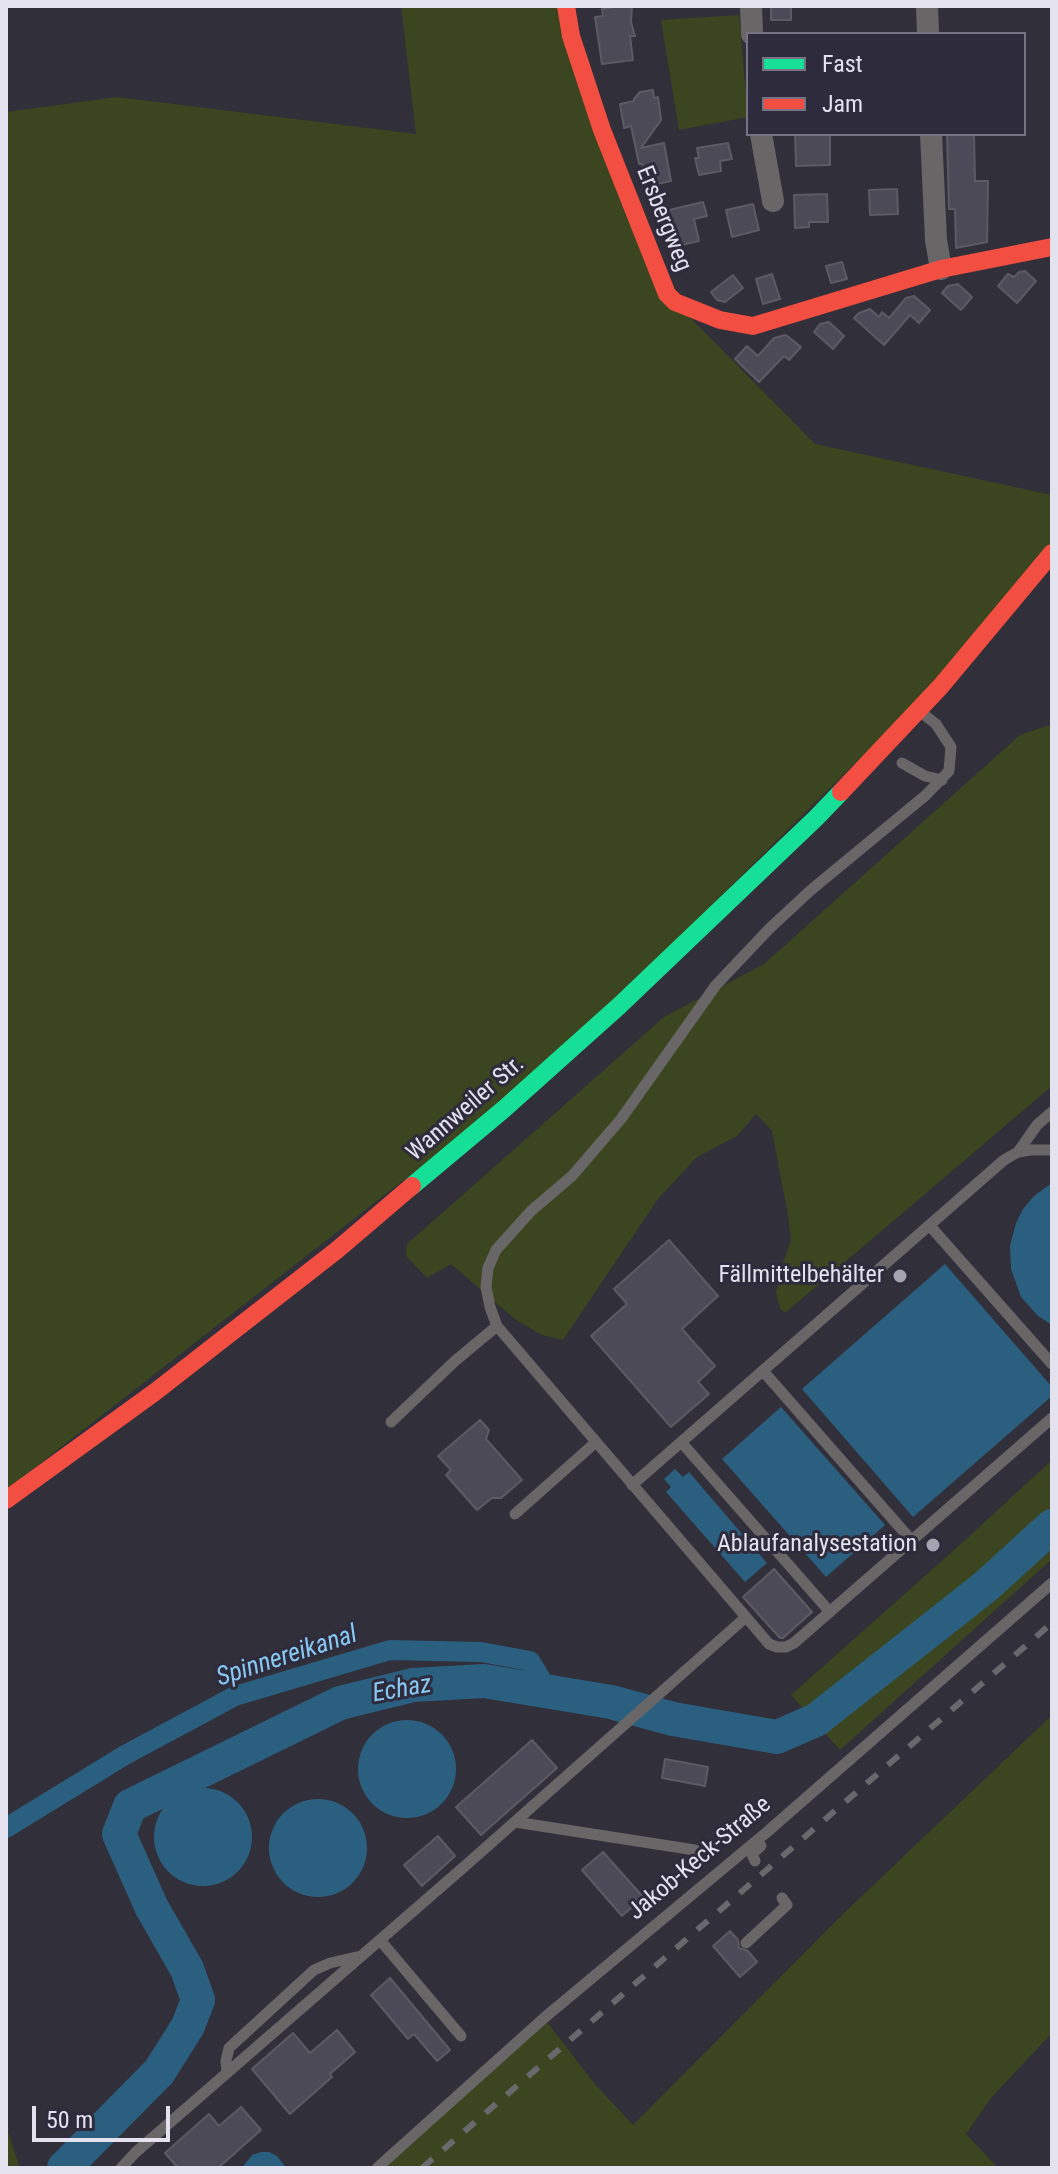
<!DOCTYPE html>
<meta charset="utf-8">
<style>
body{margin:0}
#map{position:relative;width:1058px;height:2174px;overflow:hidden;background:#312f39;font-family:"Roboto Condensed",sans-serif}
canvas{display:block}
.frame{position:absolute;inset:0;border:8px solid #e3e2ee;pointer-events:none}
.legend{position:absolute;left:746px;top:32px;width:280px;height:104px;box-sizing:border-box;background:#2e2b3d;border:2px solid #767484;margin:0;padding:10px 14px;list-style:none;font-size:24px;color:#e3e2ee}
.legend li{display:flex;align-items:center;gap:16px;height:40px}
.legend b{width:40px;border:2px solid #767484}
.scale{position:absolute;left:32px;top:2106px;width:138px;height:36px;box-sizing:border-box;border:4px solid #e3e2ee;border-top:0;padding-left:10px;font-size:24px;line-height:28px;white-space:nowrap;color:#e3e2ee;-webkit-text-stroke:6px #2e2b3d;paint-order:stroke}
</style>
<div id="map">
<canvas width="1058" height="2174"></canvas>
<div class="frame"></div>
<ul class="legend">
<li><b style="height:10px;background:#16e098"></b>Fast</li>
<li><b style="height:10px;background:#f24e42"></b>Jam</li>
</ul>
<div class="scale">50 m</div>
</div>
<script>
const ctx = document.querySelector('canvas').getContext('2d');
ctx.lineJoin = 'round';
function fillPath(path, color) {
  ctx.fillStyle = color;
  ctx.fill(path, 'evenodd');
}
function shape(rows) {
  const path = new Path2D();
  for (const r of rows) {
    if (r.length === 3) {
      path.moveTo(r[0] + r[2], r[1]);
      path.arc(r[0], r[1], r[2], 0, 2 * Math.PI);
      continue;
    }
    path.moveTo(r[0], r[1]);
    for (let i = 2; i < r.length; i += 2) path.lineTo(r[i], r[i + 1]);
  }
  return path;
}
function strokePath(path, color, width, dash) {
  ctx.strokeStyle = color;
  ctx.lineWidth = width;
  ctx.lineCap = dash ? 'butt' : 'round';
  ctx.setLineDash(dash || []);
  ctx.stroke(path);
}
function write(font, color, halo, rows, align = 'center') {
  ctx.font = font + ' "Roboto Condensed",sans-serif';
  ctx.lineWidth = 6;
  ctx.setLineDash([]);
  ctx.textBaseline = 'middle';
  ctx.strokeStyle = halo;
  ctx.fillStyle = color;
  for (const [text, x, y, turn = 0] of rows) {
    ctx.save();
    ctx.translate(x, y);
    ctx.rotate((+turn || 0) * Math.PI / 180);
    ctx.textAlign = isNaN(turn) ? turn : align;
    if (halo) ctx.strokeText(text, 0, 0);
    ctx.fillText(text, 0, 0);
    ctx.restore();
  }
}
const green = shape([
 [401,6,566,6,667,294,815,444,1052,495,1052,555,1010,610,545,1070,6,1490,6,112,117,97,416,134],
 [739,15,748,117,679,130,661,20],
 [1052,724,1052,1086,785,1313,780,1308,776,1293,781,1268,791,1241,788,1215,772,1131,756,1114,737,1136,697,1157,658,1199,563,1340,542,1335,516,1320,451,1264,427,1278,406,1256,407,1244,664,1017,764,964,1020,735],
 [1052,1460,1052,1559,840,1750,791,1695,962,1543],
 [1052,1715,1052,2033,991,2098,966,2134,998,2168,377,2168,544,2018,594,2083,633,2125,842,1915],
 [6,2126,20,2168,6,2168]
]);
const water = shape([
 [1052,1183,1052,1325,1038,1316,1021,1297,1011,1269,1010,1246,1016,1223,1023,1209,1034,1196],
 [945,1264,1052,1387,1052,1396,913,1517,802,1389],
 [781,1407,885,1525,826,1577,722,1459],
 [675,1469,683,1477,689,1472,767,1563,745,1582,666,1492,671,1487,664,1479],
 [407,1769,49],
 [203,1837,49],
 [318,1848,49],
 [261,2152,269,2152,277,2156,286,2168,242,2168,252,2155]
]);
const canal = shape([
 [6,1828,125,1755,235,1696,390,1650,481,1652,530,1661,549,1692]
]);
const river = shape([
 [64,2168,159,2072,188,2026,198,2000,187,1969,152,1908,119,1834,130,1806,340,1703,413,1685,484,1681,611,1702,673,1719,777,1737,816,1720,985,1587,1052,1526]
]);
const building = shape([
 [622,6,632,6,631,22,635,36,630,36,633,60,602,64,595,17,603,16,602,9,622,6],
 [771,6,791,6,791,20,771,20,771,6],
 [653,90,654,98,658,97,661,120,641,148,664,143,671,181,647,186,642,164,639,164,631,126,624,128,620,104,634,101,634,99,640,92,653,90],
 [795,134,830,134,830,165,796,166,795,134],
 [947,134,974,134,975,181,988,181,987,242,956,248,955,209,949,209,947,134],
 [728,143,732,159,720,161,721,171,699,175,695,158,699,158,697,148,728,143],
 [897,189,898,214,870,215,869,190,897,189],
 [827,194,828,222,809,222,809,227,795,228,794,195,827,194],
 [703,202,707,216,694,219,699,241,673,247,665,211,703,202],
 [753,204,759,230,732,237,726,210,753,204],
 [842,262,847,279,831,283,826,266,842,262],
 [1025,271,1036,281,1017,303,998,286,1008,274,1014,277,1019,272,1025,271],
 [772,274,780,299,763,304,756,279,772,274],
 [733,275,743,288,725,302,717,300,711,292,733,275],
 [958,284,972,297,961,310,942,293,948,286,958,284],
 [914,296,930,310,919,323,910,315,884,345,854,318,859,313,870,309,879,317,882,312,889,318,906,298,914,296],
 [829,322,844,336,833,349,814,332,820,324,829,322],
 [786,335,801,347,789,360,784,356,759,382,735,359,747,346,758,356,774,338,786,335],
 [669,1240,718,1296,682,1329,715,1366,698,1382,709,1394,671,1427,591,1336,627,1304,614,1289,669,1240],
 [480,1420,489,1430,486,1439,522,1480,501,1498,492,1498,477,1510,446,1475,451,1470,438,1456,480,1420],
 [774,1569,812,1612,783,1638,780,1638,743,1597,774,1569],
 [532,1740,557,1768,481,1835,456,1807,532,1740],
 [665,1759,708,1767,705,1786,662,1778,665,1759],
 [438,1836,455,1856,422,1886,404,1865,438,1836],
 [603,1852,643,1897,622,1916,582,1870,603,1852],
 [730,1931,738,1940,739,1948,748,1951,757,1962,740,1977,713,1946,730,1931],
 [390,1978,450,2050,437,2061,414,2034,408,2039,371,1995,390,1978],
 [337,2030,355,2052,330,2074,332,2077,290,2114,252,2069,293,2033,310,2053,337,2030],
 [241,2107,261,2130,218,2168,178,2168,165,2153,209,2114,219,2126,241,2107]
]);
const lane = shape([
 [918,710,936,724,951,747,949,771,926,795,811,890,770,928,716,985,621,1119,572,1176,531,1211,496,1250,488,1268,486,1287,490,1307,497,1326,526,1360,746,1617,769,1644,777,1647,786,1647,794,1643,1052,1418],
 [902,763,925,776,942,780],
 [1018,1152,1037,1125,1052,1112],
 [930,1226,1052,1364],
 [763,1371,912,1541],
 [391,1422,455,1361,497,1326],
 [682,1443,830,1612],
 [632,1485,1004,1160,1018,1152,1031,1150,1052,1150],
 [515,1514,596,1442],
 [515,1822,695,1850],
 [755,1861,752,1854,761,1846],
 [380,1940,461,2036],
 [746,1943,787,1905,782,1898],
 [227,2072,226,2061,229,2048,314,1970,330,1963,361,1956],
 [121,2168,136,2152,465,1866,746,1617],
 [377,2168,544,2018,767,1832,1052,1583]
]);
const street = shape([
 [751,6,752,34],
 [927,6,928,34],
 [761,134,773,201],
 [931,134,936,240,941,269]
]);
const fast = shape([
 [412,1186,504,1109,619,1006,816,818,841,792]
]);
const jam = shape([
 [566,6,571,36,602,130,667,294,675,302,720,320,753,326,941,269,1052,247],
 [841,792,941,686,1052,553],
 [6,1500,155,1392,337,1250,412,1186]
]);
const rail = shape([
 [422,2168,1052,1623]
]);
const markers = [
 [900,1276,8,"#a5a3af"],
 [933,1545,8,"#a5a3af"]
];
const streetNames = [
 ["Ersbergweg",663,219,68],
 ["Wannweiler Str.",466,1109,-41],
 ["Jakob-Keck-Straße",700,1859,-40]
];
const poiNames = [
 ["Fällmittelbehälter",884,1276],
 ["Ablaufanalysestation",917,1545]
];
const waterNames = [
 ["Spinnereikanal",287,1657,-18],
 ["Echaz",402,1690,-10]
];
fillPath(green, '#3b451f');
fillPath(water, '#2b5f7f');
strokePath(canal, '#2b5f7f', 20);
strokePath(river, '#2b5f7f', 34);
fillPath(building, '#4d4a58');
strokePath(building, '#5c5a63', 2);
strokePath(lane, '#686667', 11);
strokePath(street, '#686667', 22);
strokePath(fast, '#16e098', 18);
strokePath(jam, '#f24e42', 18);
strokePath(rail, '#69686c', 6, [14, 14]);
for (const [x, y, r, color] of markers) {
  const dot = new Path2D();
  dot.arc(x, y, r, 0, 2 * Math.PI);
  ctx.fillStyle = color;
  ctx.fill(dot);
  strokePath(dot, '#2e2b3d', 3);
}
write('24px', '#e3e2ee', '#2e2b3d', streetNames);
write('24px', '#e3e2ee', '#2e2b3d', poiNames, 'right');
write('italic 26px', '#88c9f3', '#2e2b3d', waterNames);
</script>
